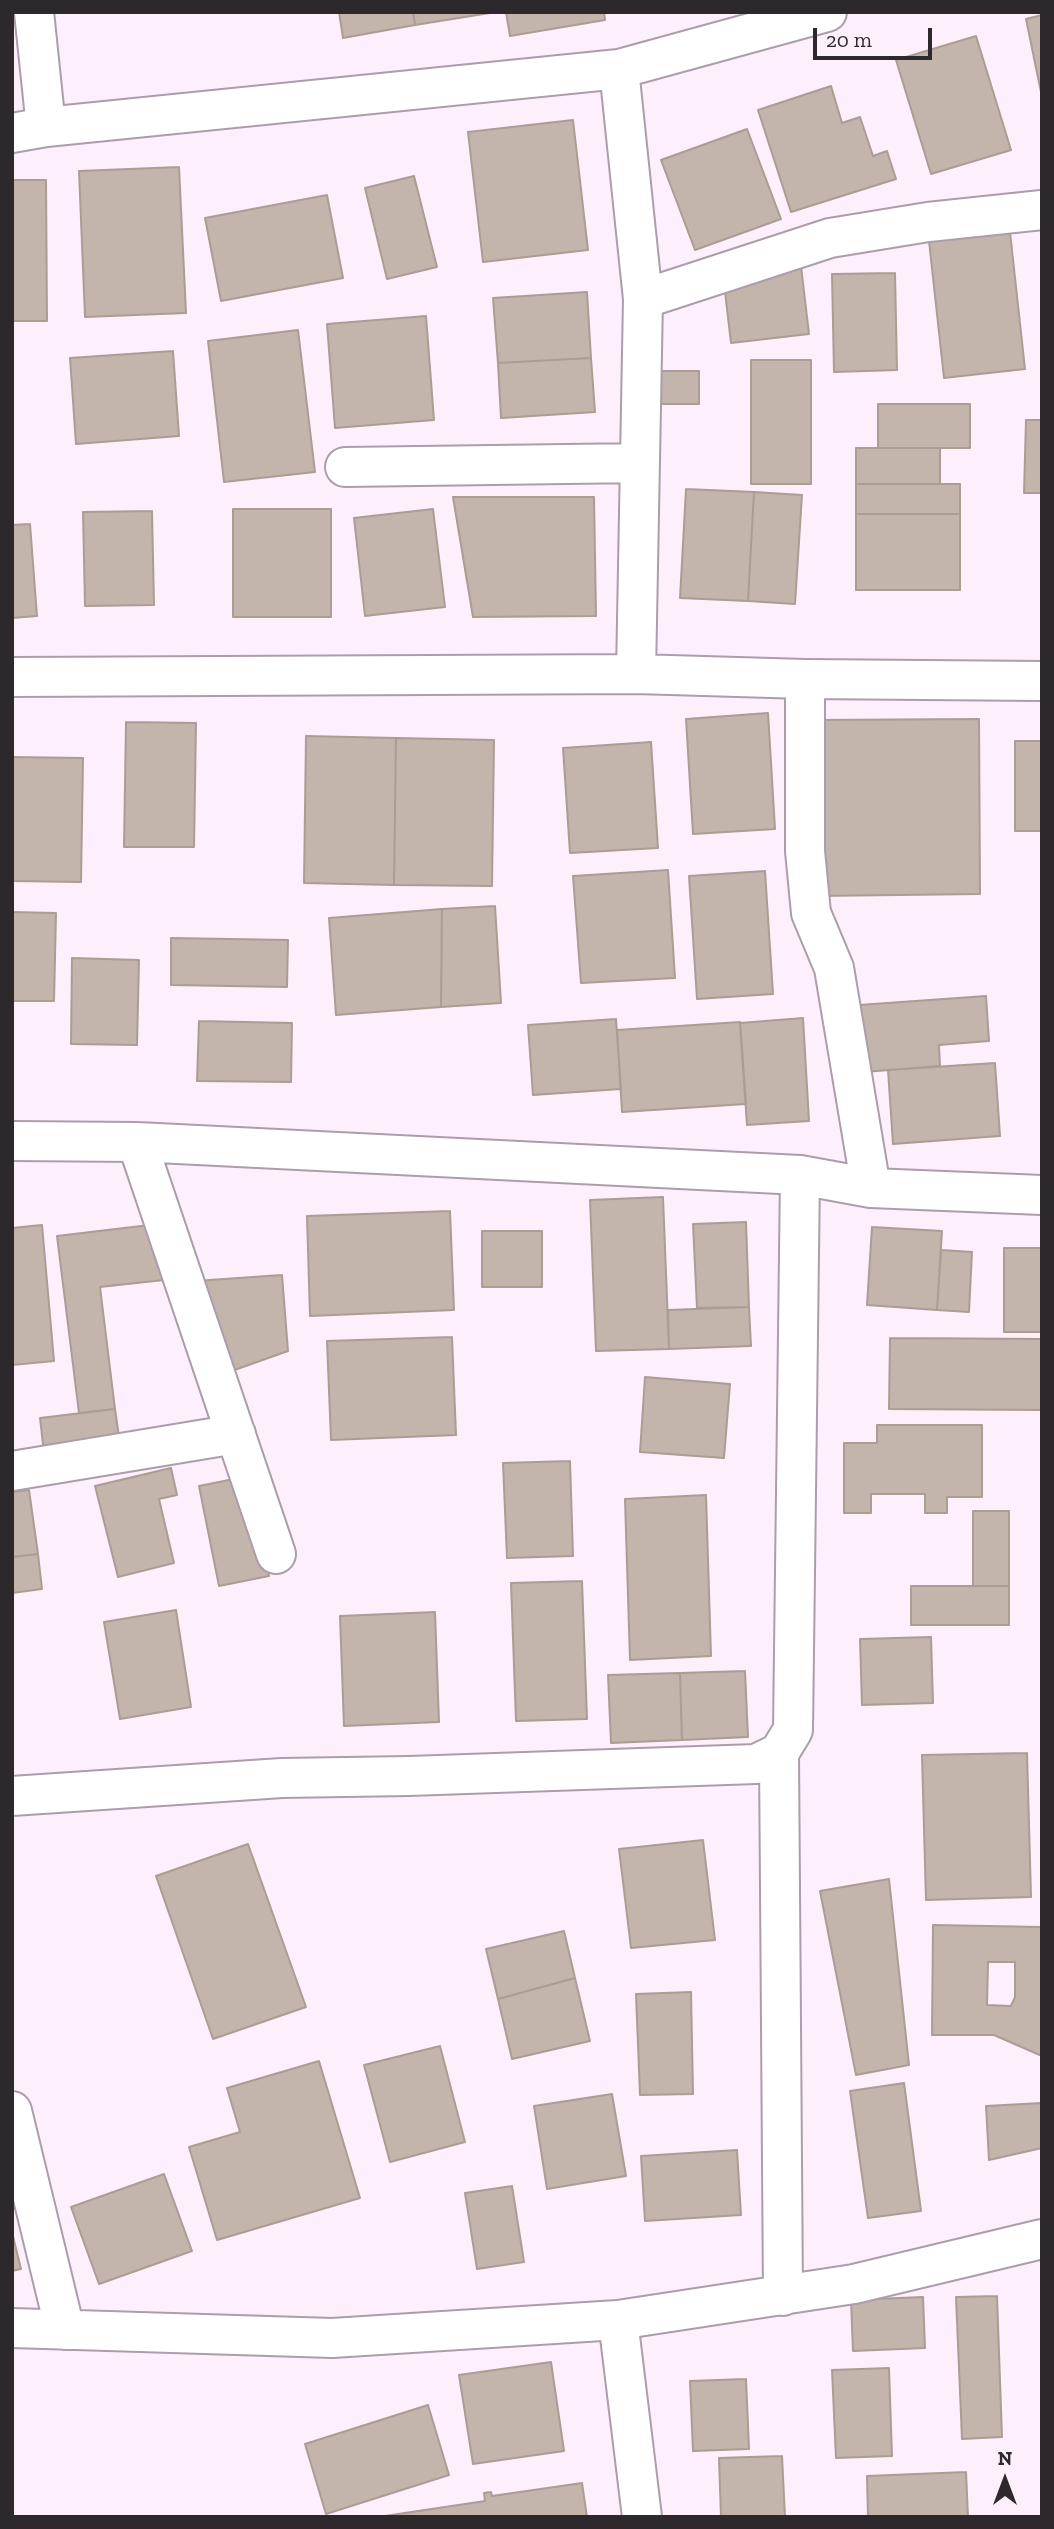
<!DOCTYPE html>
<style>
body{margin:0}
#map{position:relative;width:1054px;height:2529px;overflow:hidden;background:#fdf0fc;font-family:"Zilla Slab",serif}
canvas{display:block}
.frame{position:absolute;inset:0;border:14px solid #2d282c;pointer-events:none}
.north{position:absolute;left:970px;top:2445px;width:70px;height:70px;-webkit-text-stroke:5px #fdf0fc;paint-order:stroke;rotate:0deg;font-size:19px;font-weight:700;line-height:28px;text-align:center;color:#2d282c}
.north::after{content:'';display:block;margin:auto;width:24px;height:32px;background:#2d282c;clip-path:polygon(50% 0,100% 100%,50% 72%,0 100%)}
.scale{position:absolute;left:813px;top:28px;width:119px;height:32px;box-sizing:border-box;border:4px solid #2d282c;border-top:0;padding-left:9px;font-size:21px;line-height:24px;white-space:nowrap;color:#2d282c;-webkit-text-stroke:5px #fdf0fc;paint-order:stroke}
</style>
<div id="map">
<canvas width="1054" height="2529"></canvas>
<div class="frame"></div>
<div class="north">N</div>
<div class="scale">20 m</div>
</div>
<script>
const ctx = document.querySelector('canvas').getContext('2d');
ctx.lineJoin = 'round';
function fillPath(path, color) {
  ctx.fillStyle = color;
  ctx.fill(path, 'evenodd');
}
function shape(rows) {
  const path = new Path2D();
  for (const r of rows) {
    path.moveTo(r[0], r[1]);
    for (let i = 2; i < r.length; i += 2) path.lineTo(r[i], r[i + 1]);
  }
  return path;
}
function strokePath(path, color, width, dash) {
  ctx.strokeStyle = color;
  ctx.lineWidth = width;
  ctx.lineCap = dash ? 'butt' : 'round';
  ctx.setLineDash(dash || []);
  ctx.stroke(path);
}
const building = shape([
 [339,12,413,12,415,25,343,38,339,12],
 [413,12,490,12,490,13,415,25,413,12],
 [506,12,604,12,605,20,510,36,506,12],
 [1042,15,1042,97,1026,19,1042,15],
 [976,36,1011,150,931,174,896,60,976,36],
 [831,86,842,123,860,117,873,156,887,151,896,179,791,212,758,110,831,86],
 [573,120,588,250,483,262,468,132,573,120],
 [747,129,781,219,695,250,661,160,747,129],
 [179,167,186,313,85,317,79,171,179,167],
 [414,176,437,267,387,279,365,188,414,176],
 [12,180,46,180,47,321,12,321,12,180],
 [327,195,343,278,221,301,205,218,327,195],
 [1010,232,1025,369,944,378,929,241,1010,232],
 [801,266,809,334,731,343,723,275,801,266],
 [895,273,897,370,834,372,832,274,895,273],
 [587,292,591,358,498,363,493,298,587,292],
 [426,316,434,420,335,428,327,324,426,316],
 [298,330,315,472,224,482,208,341,298,330],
 [173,351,179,436,76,444,70,358,173,351],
 [591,358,595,412,501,418,498,363,591,358],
 [751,360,811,360,811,484,751,484,751,360],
 [656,371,699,371,699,404,656,404,656,371],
 [878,404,970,404,970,448,878,448,878,404],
 [1026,420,1042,420,1042,493,1024,493,1026,420],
 [856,448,940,448,940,484,856,484,856,448],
 [856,484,960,484,960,514,856,514,856,484],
 [686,489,754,492,748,601,680,598,686,489],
 [754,492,802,495,795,604,748,601,754,492],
 [453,497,594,497,596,616,473,617,453,497],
 [233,509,331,509,331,617,233,617,233,509],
 [433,509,445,607,365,616,354,518,433,509],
 [152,511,154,605,85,606,83,512,152,511],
 [856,514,960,514,960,590,856,590,856,514],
 [30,524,37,616,12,618,12,525,30,524],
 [768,713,775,829,693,834,686,719,768,713],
 [979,719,980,894,817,896,816,720,979,719],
 [126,722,196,723,194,847,124,847,126,722],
 [306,736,396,738,394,885,304,883,306,736],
 [396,738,494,740,492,886,394,885,396,738],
 [1015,741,1042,741,1042,831,1015,831,1015,741],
 [651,742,658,848,570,853,563,748,651,742],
 [12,757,83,758,81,882,12,881,12,757],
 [668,870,675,978,581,983,573,876,668,870],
 [765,871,773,994,697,999,689,876,765,871],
 [495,906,501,1003,441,1007,442,909,495,906],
 [442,909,441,1007,336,1015,329,918,442,909],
 [12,912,56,913,54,1001,12,1001,12,912],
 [171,938,288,940,287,987,171,985,171,938],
 [72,958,139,960,137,1045,71,1044,72,958],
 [986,996,989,1041,939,1045,940,1066,864,1072,859,1005,986,996],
 [803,1018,809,1121,747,1125,740,1023,803,1018],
 [616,1019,621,1089,533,1095,528,1025,616,1019],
 [199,1021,292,1023,291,1082,197,1081,199,1021],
 [740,1022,746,1104,622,1112,617,1030,740,1022],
 [995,1063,1000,1136,893,1144,888,1070,995,1063],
 [663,1197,669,1349,596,1351,590,1200,663,1197],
 [450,1211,454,1310,310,1316,307,1216,450,1211],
 [746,1222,749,1307,697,1308,693,1224,746,1222],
 [158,1224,164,1280,100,1287,115,1409,79,1413,57,1236,158,1224],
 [42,1225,54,1361,12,1365,12,1228,42,1225],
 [872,1227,942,1231,937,1310,867,1305,872,1227],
 [482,1231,542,1231,542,1287,482,1287,482,1231],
 [1004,1248,1042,1248,1042,1332,1004,1332,1004,1248],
 [941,1250,972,1252,969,1312,937,1310,941,1250],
 [282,1275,288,1351,226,1373,195,1281,282,1275],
 [749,1307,751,1346,669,1349,668,1310,749,1307],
 [452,1337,456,1435,331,1440,327,1341,452,1337],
 [890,1338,1042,1339,1042,1410,889,1409,890,1338],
 [645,1377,730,1384,724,1458,640,1452,645,1377],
 [115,1409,120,1444,44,1453,40,1418,115,1409],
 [877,1425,982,1425,982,1497,947,1497,947,1513,925,1513,925,1494,871,1494,871,1513,844,1513,844,1443,877,1443,877,1425],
 [570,1461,573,1556,507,1558,503,1463,570,1461],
 [171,1468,177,1495,159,1499,174,1563,118,1577,95,1486,171,1468],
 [249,1476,269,1576,219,1586,199,1486,249,1476],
 [29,1490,38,1554,12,1557,12,1492,29,1490],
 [706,1495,711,1656,630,1660,625,1499,706,1495],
 [973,1511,1009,1511,1009,1586,973,1586,973,1511],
 [38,1554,42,1589,12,1593,12,1557,38,1554],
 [582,1581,587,1719,516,1721,511,1583,582,1581],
 [911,1586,1009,1586,1009,1625,911,1625,911,1586],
 [176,1610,191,1707,120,1719,104,1622,176,1610],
 [435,1612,439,1722,344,1726,340,1616,435,1612],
 [931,1637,933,1703,862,1705,860,1639,931,1637],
 [745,1671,748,1737,682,1740,680,1673,745,1671],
 [680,1673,682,1740,611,1743,608,1675,680,1673],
 [1027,1753,1031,1897,926,1900,922,1755,1027,1753],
 [703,1840,715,1940,631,1948,619,1849,703,1840],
 [248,1844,306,2007,213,2039,156,1876,248,1844],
 [889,1879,909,2065,856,2075,820,1891,889,1879],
 [933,1925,1042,1927,1042,2056,994,2035,932,2035,933,1925],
 [988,1962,1015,1962,1015,1997,1011,2006,987,2005,988,1962],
 [564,1931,575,1978,498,1999,486,1949,564,1931],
 [575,1978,590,2041,512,2059,498,1999,575,1978],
 [691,1992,693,2094,640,2095,636,1994,691,1992],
 [440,2046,465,2142,390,2162,364,2065,440,2046],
 [319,2061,360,2198,217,2240,189,2147,240,2132,227,2088,319,2061],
 [904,2083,921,2211,868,2218,850,2091,904,2083],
 [612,2094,626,2176,547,2189,534,2106,612,2094],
 [1042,2103,1042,2148,989,2160,986,2106,1042,2103],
 [737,2150,741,2215,645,2221,641,2156,737,2150],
 [164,2174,192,2251,99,2284,71,2207,164,2174],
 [512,2186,524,2262,477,2269,465,2193,512,2186],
 [12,2232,21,2269,12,2271,12,2232],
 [997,2296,1002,2437,962,2439,956,2297,997,2296],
 [923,2297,925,2348,853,2351,851,2300,923,2297],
 [551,2362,564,2451,473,2464,459,2375,551,2362],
 [889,2368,892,2456,836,2458,832,2370,889,2368],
 [746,2379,749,2449,693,2451,690,2381,746,2379],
 [428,2405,449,2475,326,2514,305,2444,428,2405],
 [782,2456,785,2517,721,2517,719,2458,782,2456],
 [966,2472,968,2517,868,2517,867,2476,966,2472],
 [582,2483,587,2517,378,2517,485,2501,484,2493,491,2492,492,2496,582,2483]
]);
const street = shape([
 [34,12,46,127],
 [619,69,643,299],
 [12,133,46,127,619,69,827,12],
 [345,467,640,463],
 [636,674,643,299,830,238,928,222,1042,210],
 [12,677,636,674,805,679,1042,681],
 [805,679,805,851,811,913,834,968,871,1188],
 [12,1141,137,1142,800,1175,871,1188,1042,1195],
 [137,1142,276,1554],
 [12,1471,236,1434],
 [779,1753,783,2296],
 [12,1796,282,1778,409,1776,756,1764,779,1753,793,1730,800,1175],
 [12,2111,65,2330],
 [618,2320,642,2517],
 [12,2328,332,2338,618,2320,854,2284,1042,2239]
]);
fillPath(building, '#c3b4ac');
strokePath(building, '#ab9c94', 2);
strokePath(street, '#ab9eaa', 42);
strokePath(street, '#fff', 38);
</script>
